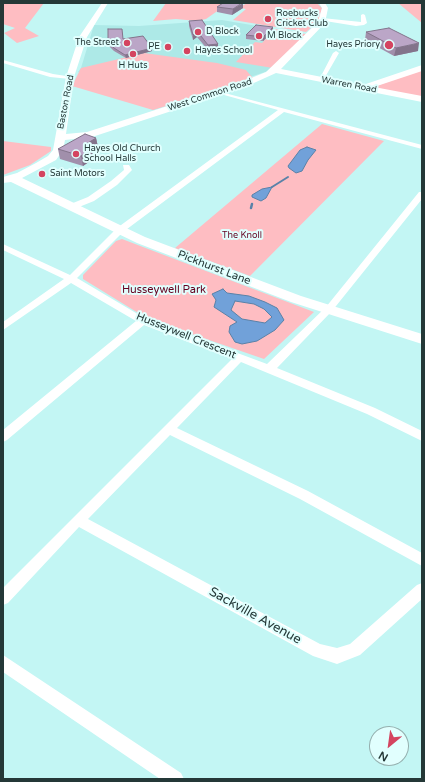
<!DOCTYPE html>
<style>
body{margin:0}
#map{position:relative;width:425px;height:782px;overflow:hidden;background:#c3f6f4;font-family:"Varela Round",sans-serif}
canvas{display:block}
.frame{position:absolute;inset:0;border:4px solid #243837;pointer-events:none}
.north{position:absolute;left:369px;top:726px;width:40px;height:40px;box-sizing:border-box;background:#e1fffe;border:1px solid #95afae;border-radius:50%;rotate:209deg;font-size:11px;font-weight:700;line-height:16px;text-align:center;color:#243837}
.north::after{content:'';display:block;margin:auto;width:14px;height:18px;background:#d44460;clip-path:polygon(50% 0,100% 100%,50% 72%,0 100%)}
</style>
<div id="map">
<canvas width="425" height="782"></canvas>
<div class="frame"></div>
<div class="north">N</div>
</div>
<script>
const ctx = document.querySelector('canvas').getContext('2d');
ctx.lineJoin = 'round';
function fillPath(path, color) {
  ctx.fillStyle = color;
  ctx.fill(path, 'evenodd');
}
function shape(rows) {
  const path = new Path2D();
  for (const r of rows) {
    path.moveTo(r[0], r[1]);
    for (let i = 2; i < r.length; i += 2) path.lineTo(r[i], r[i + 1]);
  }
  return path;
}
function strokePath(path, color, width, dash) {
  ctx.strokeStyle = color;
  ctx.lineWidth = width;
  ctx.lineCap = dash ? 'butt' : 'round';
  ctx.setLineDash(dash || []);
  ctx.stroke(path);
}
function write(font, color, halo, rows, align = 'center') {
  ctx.font = font + ' "Varela Round",sans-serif';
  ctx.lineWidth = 4;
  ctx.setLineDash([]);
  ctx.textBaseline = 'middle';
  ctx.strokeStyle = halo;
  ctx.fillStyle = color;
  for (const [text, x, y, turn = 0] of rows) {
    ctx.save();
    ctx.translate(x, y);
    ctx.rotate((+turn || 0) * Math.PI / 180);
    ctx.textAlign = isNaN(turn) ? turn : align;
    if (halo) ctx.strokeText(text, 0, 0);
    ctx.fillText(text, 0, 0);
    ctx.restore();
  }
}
const built = shape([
 [222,20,304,34,268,71,153,110,78,72,81,68,94,25,139,26]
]);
const green = shape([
 [3,3,44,3,25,28,39,36,17,43,4,33,15,28,3,24],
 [166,3,216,3,242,6,247,3,317,3,322,8,318,22,306,32,233,20,246,9,226,5,206,19,197,21,176,19,153,21],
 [398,3,422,3,422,23],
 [275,29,306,34,273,68,236,62,255,42,262,43],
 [144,53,217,63,246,70,253,78,228,87,153,110,72,86,81,68],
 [422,69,422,98,371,88],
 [322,124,384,141,250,276,175,248],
 [3,141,51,147,51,151,30,165,3,175],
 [122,239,314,312,264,359,148,319,83,279,83,275,116,241]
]);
const water = shape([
 [307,147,316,150,308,160,302,171,296,173,289,168,288,166,300,150,307,147],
 [272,187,266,198,261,201,252,197,252,195,262,189,272,187],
 [223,289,227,293,249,296,265,302,277,308,284,320,275,330,257,341,242,344,235,342,229,332,230,326,237,322,214,307,216,300,212,294,223,289],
 [235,301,254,304,264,309,272,317,265,323,242,319,231,310,235,301]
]);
const streamFar1 = shape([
 [272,187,288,177]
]);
const stream = shape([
 [251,208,252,204],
 [226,233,227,231]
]);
const street = shape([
 [363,14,365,15,367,23,364,25,356,26,319,20,322,18,361,22,361,15,363,14],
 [336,51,339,53,324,79,319,80,333,53,336,51],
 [3,60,53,74,73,77,70,79,50,77,3,63,3,60],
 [217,91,422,145,422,149,284,112,123,232,77,278,146,319,267,364,326,307,419,192,422,192,422,199,332,311,277,368,375,408,422,431,422,441,367,414,241,362,177,428,308,491,422,553,422,566,300,499,170,435,88,519,320,644,337,648,350,644,417,585,422,583,422,599,360,655,337,664,313,656,79,527,8,603,3,605,3,588,232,359,144,325,7,440,3,442,3,430,136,321,71,283,3,330,3,322,64,279,3,250,3,244,70,275,117,228,278,110,217,93,217,91],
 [123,165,129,165,132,170,117,185,94,201,74,209,68,209,68,205,88,197,111,181,124,170,123,165],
 [3,655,181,773,184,779,160,779,3,672,3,655]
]);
const secondary = shape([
 [102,3,108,3,87,37,74,77,66,134,87,132,239,83,266,72,318,22,322,8,319,3,325,3,328,8,325,23,281,69,363,85,422,65,422,71,374,87,422,96,422,102,276,73,245,87,92,137,65,140,63,150,56,160,22,178,145,237,301,296,422,334,422,344,291,302,137,243,11,182,3,183,3,177,17,173,36,163,48,156,53,150,66,77,79,37,102,3]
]);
const wall = shape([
 [217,7,243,8,232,15,217,12],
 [189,21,218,44,218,49,208,50,197,37,193,40,189,26],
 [273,27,273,31,263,41,246,39,246,35],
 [366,32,418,51,394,56,365,40],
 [123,39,152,51,126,58,114,51,108,45,108,42],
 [96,138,98,147,92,151,93,159,83,166,60,159,58,149]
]);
const shadedWall = shape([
 [243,3,243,8,232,15,233,9],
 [273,27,273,31,263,41,263,37],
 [197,31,197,37,193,40,193,35],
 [419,43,418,51,394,56,396,48],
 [218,44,218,49,208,50,208,45],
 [152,48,152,51,126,58,125,55],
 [96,138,98,147,92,151,93,159,83,166,81,156,83,146]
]);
const building = shape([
 [223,3,242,3,233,9,217,7,223,3],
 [202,20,218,44,208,45,197,31,193,35,189,21,202,20],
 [256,25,273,27,263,37,246,35,256,25],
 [389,28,419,43,396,48,366,32,389,28],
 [108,29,122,29,123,39,143,36,152,48,125,55,114,48,108,42,108,29],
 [85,134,96,138,83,146,92,149,81,156,58,149,85,134]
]);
const markers = [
 [268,19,4,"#d44460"],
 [198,32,4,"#d44460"],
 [259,36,4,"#d44460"],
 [127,43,4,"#d44460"],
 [389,45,5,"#d44460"],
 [168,47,4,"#d44460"],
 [187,51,4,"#d44460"],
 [133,54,4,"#d44460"],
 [76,154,4,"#d44460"],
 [42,174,4,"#d44460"]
];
const farPoinames = [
 ["Roebucks",276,14],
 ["Cricket Club",276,24],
 ["D Block",206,32],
 ["M Block",267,36],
 ["The Street",119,43,"right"],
 ["Hayes Priory",380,45,"right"],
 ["PE",160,47,"right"],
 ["Hayes School",195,51],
 ["H Huts",133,66,"center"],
 ["Hayes Old Church",84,149],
 ["School Halls",84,159],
 ["Saint Motors",50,174]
];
const farStreetnames = [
 ["Warren Road",349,85,11],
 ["West Common Road",210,95,-18],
 ["Baston Road",66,102,-79]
];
const farParknames = [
 ["The Knoll",242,236]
];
const streetNames = [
 ["Pickhurst Lane",214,268,21],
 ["Husseywell Crescent",186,336,22]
];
const parkNames = [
 ["Husseywell Park",164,290]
];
const nearStreetnames = [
 ["Sackville Avenue",255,616,29]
];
fillPath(built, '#ade9e7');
fillPath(green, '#febdc2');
fillPath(water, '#71a1d9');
strokePath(water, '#5a82a8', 1);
strokePath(streamFar1, '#5a82a8', 2);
strokePath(stream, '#5a82a8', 2.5);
fillPath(street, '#fff');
fillPath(secondary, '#fff');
fillPath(wall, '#a18fab');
fillPath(shadedWall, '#83748b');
fillPath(building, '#bba6c7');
strokePath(building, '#83748b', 1);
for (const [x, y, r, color] of markers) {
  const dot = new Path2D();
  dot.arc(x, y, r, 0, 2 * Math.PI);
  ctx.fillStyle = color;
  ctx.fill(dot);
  strokePath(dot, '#e1fffe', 1.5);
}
write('9px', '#243837', '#e1fffe', farPoinames, 'left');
write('9px', '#243837', '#e1fffe', farStreetnames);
write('9px', '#64011f', '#e1fffe', farParknames);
write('11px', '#243837', '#e1fffe', streetNames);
write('11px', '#64011f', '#e1fffe', parkNames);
write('13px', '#243837', '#e1fffe', nearStreetnames);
</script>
